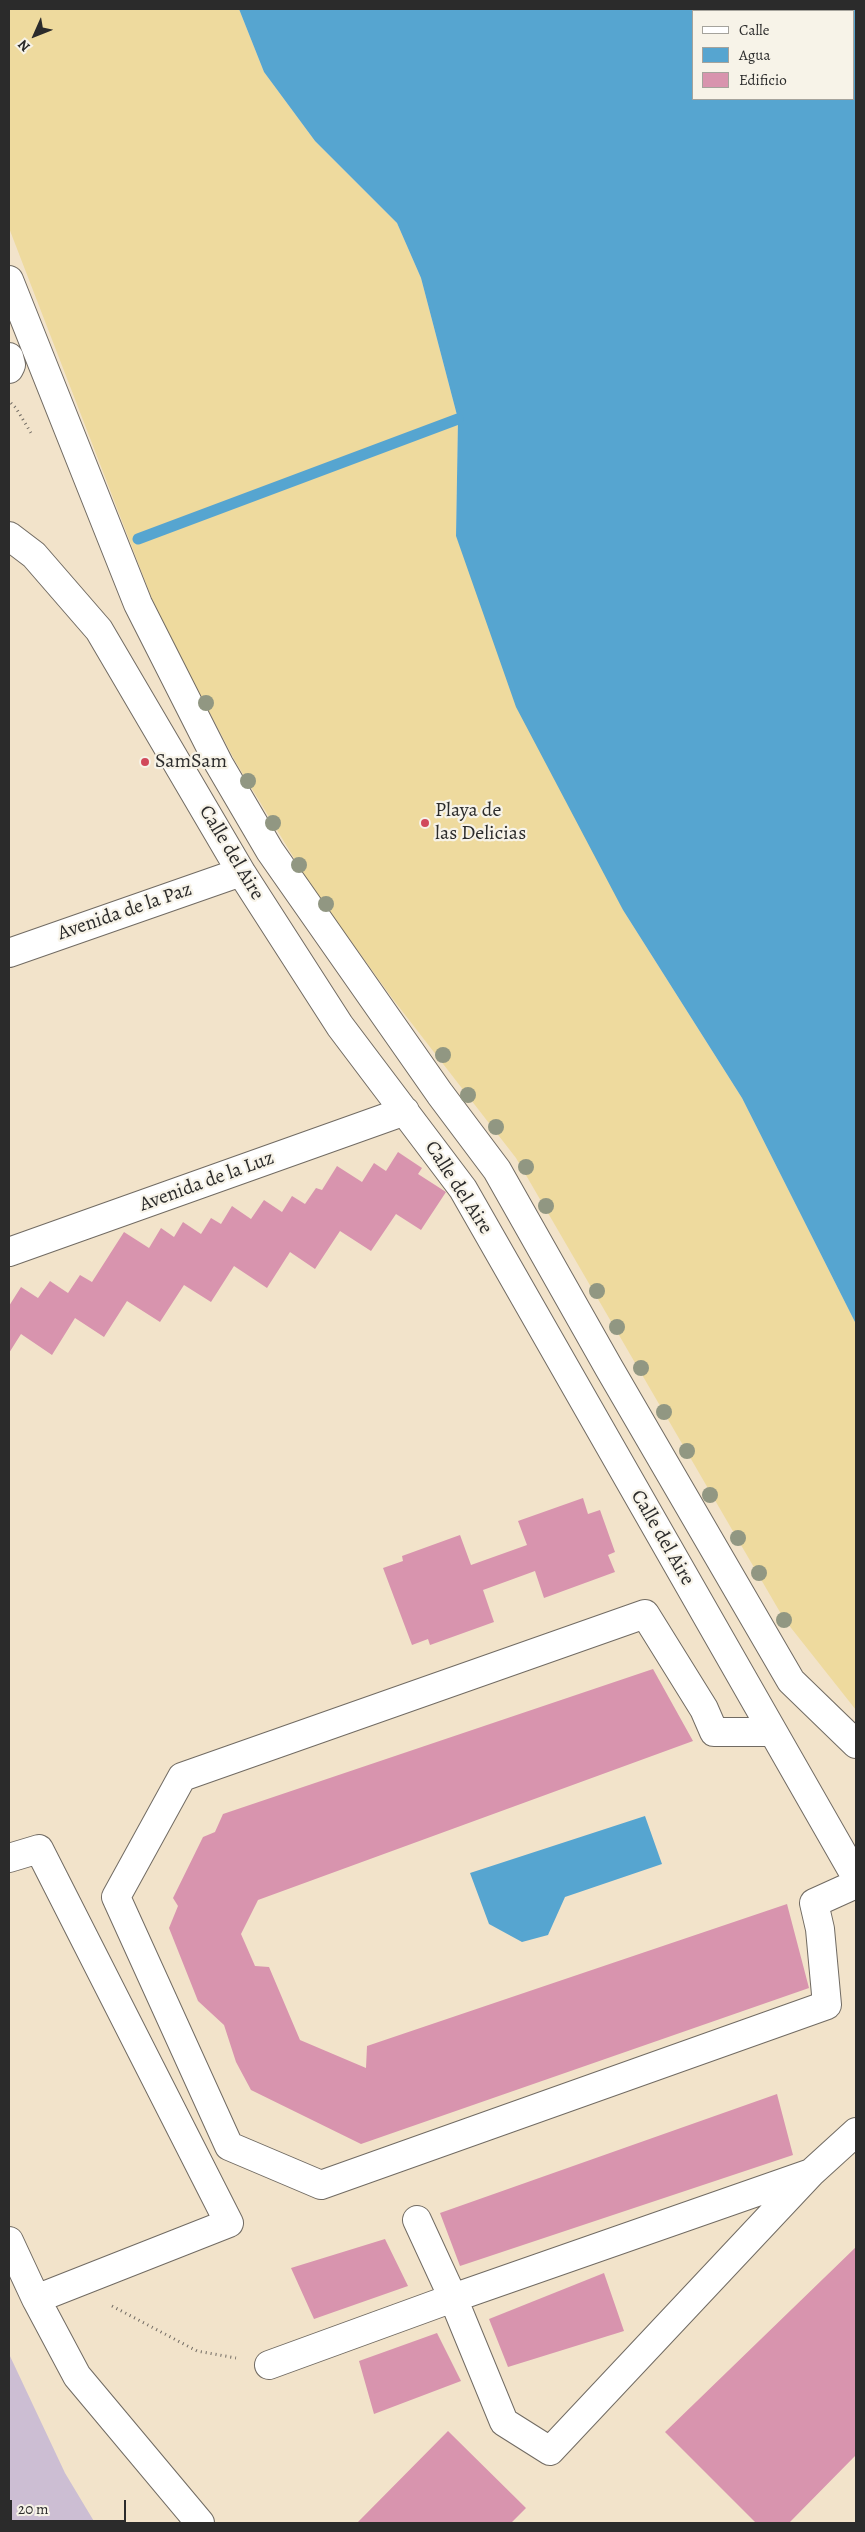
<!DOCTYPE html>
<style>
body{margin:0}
#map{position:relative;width:865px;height:2532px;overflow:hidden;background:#f2e3ca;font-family:Alegreya,serif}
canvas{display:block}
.frame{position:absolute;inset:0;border:10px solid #2b2b2b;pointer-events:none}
.legend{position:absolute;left:692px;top:10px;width:162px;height:90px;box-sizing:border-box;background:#f7f3e8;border:1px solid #a5a39c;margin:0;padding:6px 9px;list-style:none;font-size:15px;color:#2b2b2b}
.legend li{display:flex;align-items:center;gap:10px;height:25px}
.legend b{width:25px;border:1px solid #a5a39c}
.north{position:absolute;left:10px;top:10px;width:50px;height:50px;-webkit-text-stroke:4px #f7f3e8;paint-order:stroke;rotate:226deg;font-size:14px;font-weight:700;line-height:20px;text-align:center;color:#2b2b2b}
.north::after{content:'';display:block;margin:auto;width:18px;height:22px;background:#2b2b2b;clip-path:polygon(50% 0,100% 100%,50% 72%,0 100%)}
.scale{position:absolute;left:10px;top:2500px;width:116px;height:22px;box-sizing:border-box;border:2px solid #2b2b2b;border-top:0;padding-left:6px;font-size:15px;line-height:18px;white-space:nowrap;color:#2b2b2b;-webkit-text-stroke:4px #f7f3e8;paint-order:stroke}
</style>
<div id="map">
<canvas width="865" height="2532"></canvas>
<div class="frame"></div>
<ul class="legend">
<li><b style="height:6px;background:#fff"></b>Calle</li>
<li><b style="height:14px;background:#56a5d0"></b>Agua</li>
<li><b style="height:14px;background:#d894ae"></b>Edificio</li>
</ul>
<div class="north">N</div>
<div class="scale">20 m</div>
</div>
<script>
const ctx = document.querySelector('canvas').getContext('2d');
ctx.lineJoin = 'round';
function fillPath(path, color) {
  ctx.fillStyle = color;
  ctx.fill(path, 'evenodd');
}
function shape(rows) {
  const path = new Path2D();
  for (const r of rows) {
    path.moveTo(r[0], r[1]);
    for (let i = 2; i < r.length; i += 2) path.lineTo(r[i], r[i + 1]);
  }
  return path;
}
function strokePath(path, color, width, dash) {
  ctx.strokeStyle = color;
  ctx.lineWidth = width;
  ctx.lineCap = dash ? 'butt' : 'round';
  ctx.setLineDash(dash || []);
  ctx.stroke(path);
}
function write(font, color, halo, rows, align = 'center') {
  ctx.font = font + ' Alegreya,serif';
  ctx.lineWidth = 4.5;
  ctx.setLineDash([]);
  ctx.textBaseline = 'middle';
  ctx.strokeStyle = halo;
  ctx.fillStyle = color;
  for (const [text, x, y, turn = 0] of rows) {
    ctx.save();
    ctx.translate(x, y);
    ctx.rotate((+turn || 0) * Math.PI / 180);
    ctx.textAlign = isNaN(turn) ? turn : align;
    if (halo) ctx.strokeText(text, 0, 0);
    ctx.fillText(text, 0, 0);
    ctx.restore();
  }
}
const industrial = shape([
 [9,2354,65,2473,95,2523,9,2523]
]);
const sand = shape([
 [9,9,239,9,264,72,315,141,397,223,421,278,458,419,456,536,623,910,742,1098,856,1324,856,1710,784,1619,516,1158,392,998,311,886,235,761,157,612,9,228]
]);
const water = shape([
 [239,9,856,9,856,1324,742,1098,623,910,516,707,456,536,458,419,421,278,397,223,315,141,264,72],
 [694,11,854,11,854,99,694,99],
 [645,1816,662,1864,565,1897,548,1935,522,1942,489,1924,470,1873]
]);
const stream = shape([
 [138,539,458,419]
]);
const building = shape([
 [398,1152,422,1168,418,1174,446,1192,421,1230,396,1214,371,1251,340,1231,315,1269,290,1252,267,1288,234,1266,211,1302,184,1285,160,1322,127,1301,104,1337,75,1318,52,1355,21,1334,9,1353,9,1306,21,1287,38,1298,50,1281,68,1293,80,1275,92,1282,124,1232,149,1248,161,1228,174,1237,183,1222,201,1234,211,1218,221,1224,232,1206,251,1219,264,1200,282,1212,292,1196,305,1204,316,1188,322,1190,337,1166,362,1182,374,1163,386,1171],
 [583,1498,588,1514,600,1510,615,1552,608,1555,615,1572,544,1598,535,1571,483,1590,494,1622,430,1645,428,1639,412,1645,383,1568,403,1561,402,1556,460,1535,471,1565,527,1545,518,1521],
 [653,1669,693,1741,258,1900,241,1934,255,1966,269,1967,300,2040,366,2068,367,2046,787,1904,809,1988,361,2144,251,2090,236,2062,224,2025,198,2001,169,1928,178,1906,173,1898,203,1837,215,1832,223,1814],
 [777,2094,793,2155,460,2266,440,2213],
 [385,2239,408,2286,314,2319,291,2268],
 [856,2247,856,2455,789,2523,756,2523,665,2432],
 [604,2273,624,2331,508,2367,489,2319],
 [437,2333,461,2381,374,2414,359,2361],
 [448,2431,526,2508,511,2523,357,2523]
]);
const path = shape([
 [11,403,16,408,31,433],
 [112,2306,197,2351,236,2358]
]);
const minor = shape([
 [9,280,138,604,219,764,270,851,440,1094,497,1170,609,1368,791,1681,856,1744],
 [9,357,11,365,9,369],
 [9,536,34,555,99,630,241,872,340,1026,463,1189,856,1877],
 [9,953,241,872],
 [9,1252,405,1111],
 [772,1732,714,1732,704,1709,645,1614,182,1777,116,1897,229,2146,321,2185,827,2005,820,1929,814,1903,856,1884],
 [9,1858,39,1849,229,2223,36,2299],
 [811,2173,453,2298,504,2422,550,2451,811,2173,856,2132],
 [9,2241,36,2299,77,2376,200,2523],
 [269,2365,453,2298,417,2220]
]);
const trees = [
 [206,703],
 [248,781],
 [273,823],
 [299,865],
 [326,904],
 [443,1055],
 [468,1095],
 [496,1127],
 [526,1167],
 [546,1206],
 [597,1291],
 [617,1327],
 [641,1368],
 [664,1412],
 [687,1451],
 [710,1495],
 [738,1538],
 [759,1573],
 [784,1620]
];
const markers = [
 [145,762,5,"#d1495b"],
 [425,823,5,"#d1495b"]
];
const poiNames = [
 ["SamSam",155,762],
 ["Playa de",435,811],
 ["las Delicias",435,834]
];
const streetNames = [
 ["Calle del Aire",231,853,59],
 ["Avenida de la Paz",125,912,-19],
 ["Avenida de la Luz",207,1182,-20],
 ["Calle del Aire",458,1188,57],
 ["Calle del Aire",662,1538,60]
];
fillPath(industrial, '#ccbed3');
fillPath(sand, '#eeda9e');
fillPath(water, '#56a5d0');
strokePath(stream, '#56a5d0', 11);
fillPath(building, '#d894ae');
strokePath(minor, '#716b63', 30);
strokePath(path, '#716b63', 3, [1, 4]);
strokePath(minor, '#fff', 28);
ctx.fillStyle = '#919782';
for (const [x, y] of trees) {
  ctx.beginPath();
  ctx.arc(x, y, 8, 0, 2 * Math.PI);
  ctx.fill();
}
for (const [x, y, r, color] of markers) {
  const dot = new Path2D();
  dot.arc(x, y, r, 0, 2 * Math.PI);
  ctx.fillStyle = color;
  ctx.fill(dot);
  strokePath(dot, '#f7f3e8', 2);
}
write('20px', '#2b2b2b', '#f7f3e8', poiNames, 'left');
write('20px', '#2b2b2b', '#f7f3e8', streetNames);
</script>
